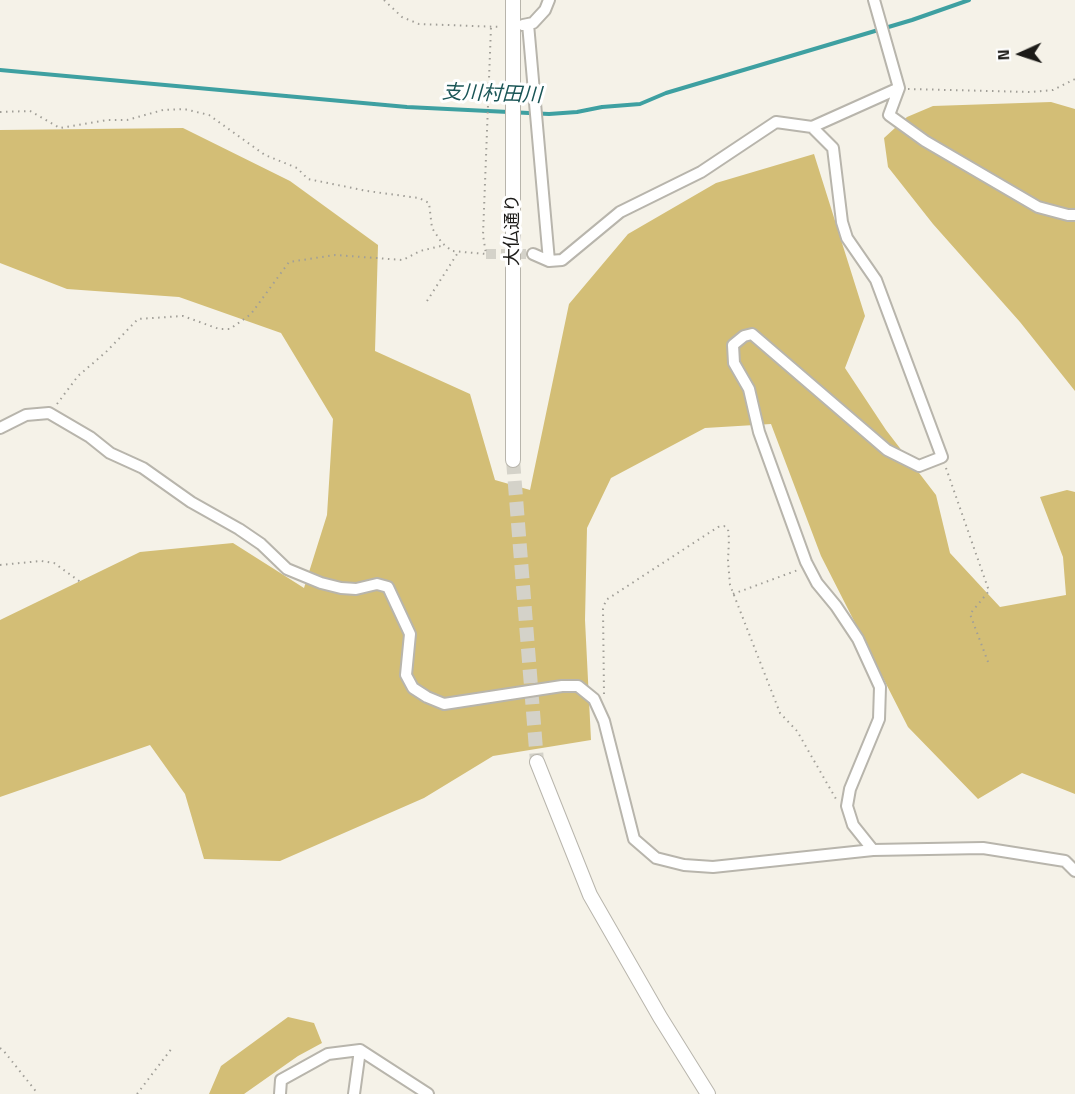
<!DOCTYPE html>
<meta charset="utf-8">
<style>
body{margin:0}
#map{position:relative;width:1075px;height:1094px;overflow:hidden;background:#f5f2e8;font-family:"Titillium Web",sans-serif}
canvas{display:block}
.north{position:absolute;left:991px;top:24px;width:60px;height:60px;-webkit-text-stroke:4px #fff;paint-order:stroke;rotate:267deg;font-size:16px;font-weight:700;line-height:24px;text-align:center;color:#1c1b18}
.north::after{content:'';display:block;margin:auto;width:21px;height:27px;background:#1c1b18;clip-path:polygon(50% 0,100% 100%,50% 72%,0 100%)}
</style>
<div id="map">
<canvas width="1075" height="1094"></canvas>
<div class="north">N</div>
</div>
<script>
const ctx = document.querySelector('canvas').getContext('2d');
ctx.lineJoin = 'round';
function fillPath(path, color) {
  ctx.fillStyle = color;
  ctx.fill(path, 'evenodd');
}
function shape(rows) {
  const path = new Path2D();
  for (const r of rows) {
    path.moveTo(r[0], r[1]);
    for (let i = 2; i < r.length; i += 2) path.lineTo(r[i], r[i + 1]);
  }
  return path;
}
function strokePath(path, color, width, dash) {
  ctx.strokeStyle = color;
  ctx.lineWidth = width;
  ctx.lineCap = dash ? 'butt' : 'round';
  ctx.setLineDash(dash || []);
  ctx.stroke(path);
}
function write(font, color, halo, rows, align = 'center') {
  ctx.font = font + ' "Titillium Web","Noto Sans JP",sans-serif';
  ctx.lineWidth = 6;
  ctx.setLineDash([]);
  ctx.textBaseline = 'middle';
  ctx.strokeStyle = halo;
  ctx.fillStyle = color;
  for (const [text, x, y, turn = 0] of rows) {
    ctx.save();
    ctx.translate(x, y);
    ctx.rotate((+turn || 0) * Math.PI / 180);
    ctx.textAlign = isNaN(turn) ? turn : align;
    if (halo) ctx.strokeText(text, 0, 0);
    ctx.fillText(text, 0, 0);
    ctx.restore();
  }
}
const green = shape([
 [1051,102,1075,109,1075,391,1020,322,933,224,888,167,884,138,907,117,933,106],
 [183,128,290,181,378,245,375,351,470,394,495,480,530,490,569,304,628,234,716,183,814,154,865,316,845,368,886,430,936,495,950,553,1000,607,1066,595,1063,557,1040,497,1067,490,1075,492,1075,794,1022,773,978,799,908,727,821,556,771,424,705,428,611,478,587,528,585,620,591,740,493,756,424,798,280,861,204,859,185,794,150,745,0,797,0,620,140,552,233,543,304,588,327,515,333,419,281,333,179,297,67,289,0,263,0,130],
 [288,1017,314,1023,322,1043,298,1056,244,1094,209,1094,221,1066]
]);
const stream = shape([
 [0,70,407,107,549,114,577,112,602,107,640,104,666,93,912,20,969,0]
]);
const minorTunnel = shape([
 [486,254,533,254]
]);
const tertiaryTunnel = shape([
 [513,460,537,762]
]);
const path = shape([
 [384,0,402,17,419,24,501,27],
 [908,89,1031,92,1053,90,1075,79],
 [0,112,30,111,60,128,108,120,127,120,163,110,184,109,209,115,265,155,297,168,308,179,367,191,419,198,429,203,432,228,442,243,452,251,486,254,483,235,491,27],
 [427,301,459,251],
 [57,404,78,376,106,352,138,319,183,316,219,329,230,329,251,314,289,262,335,255,403,260,420,251,445,245],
 [946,468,989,591,970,614,988,662],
 [0,565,41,561,54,563,82,583],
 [733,594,798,570],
 [604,694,603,609,606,600,718,527,724,526,728,529,729,539,728,561,730,585,780,713,797,731,836,799],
 [0,1048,3,1050,38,1094],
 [137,1094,172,1048]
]);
const minor = shape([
 [874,0,899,88,889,115,925,141,1038,207,1068,215,1075,215],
 [528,24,549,261],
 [523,25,533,23,545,10,549,0],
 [812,127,833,148,842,222,847,238,876,280,942,457,919,466,887,450,752,334,744,336,733,345,734,363,749,389,759,432,806,562,817,583,836,606,858,639,880,687,879,719,850,789,847,806,853,825,873,850],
 [533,254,549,261,562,260,620,212,701,172,776,122,812,127,899,88],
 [0,428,26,415,49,413,90,437,110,453,143,468,191,502,239,529,261,544,287,569,321,583,341,588,356,589,377,584,388,587,410,634,406,675,413,688,427,697,444,704,562,686,578,686,594,699,604,721,634,839,656,858,684,865,713,867,873,850,983,848,1065,861,1075,871],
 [280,1094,281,1080,328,1054,360,1050,428,1094],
 [354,1094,360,1050]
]);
const tertiary = shape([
 [513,0,513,460],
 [537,762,590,895,660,1017,708,1094]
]);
const streetNames = [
 ["大仏通り",514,230,-90]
];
const waterNames = [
 ["支川村田川",492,95,2]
];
fillPath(green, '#d3be76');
strokePath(stream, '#3ea0a1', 4);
strokePath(minorTunnel, '#d4d2c9', 10, [10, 5]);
strokePath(tertiaryTunnel, '#d4d2c9', 14, [14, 7]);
strokePath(minor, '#b8b5ac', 14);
strokePath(tertiary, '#b8b5ac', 16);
strokePath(path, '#a19f98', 2, [1.5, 4.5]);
strokePath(minor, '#fff', 10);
strokePath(tertiary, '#fff', 14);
write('18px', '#1c1b18', '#fff', streetNames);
write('italic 20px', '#1a5556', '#fff', waterNames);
</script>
